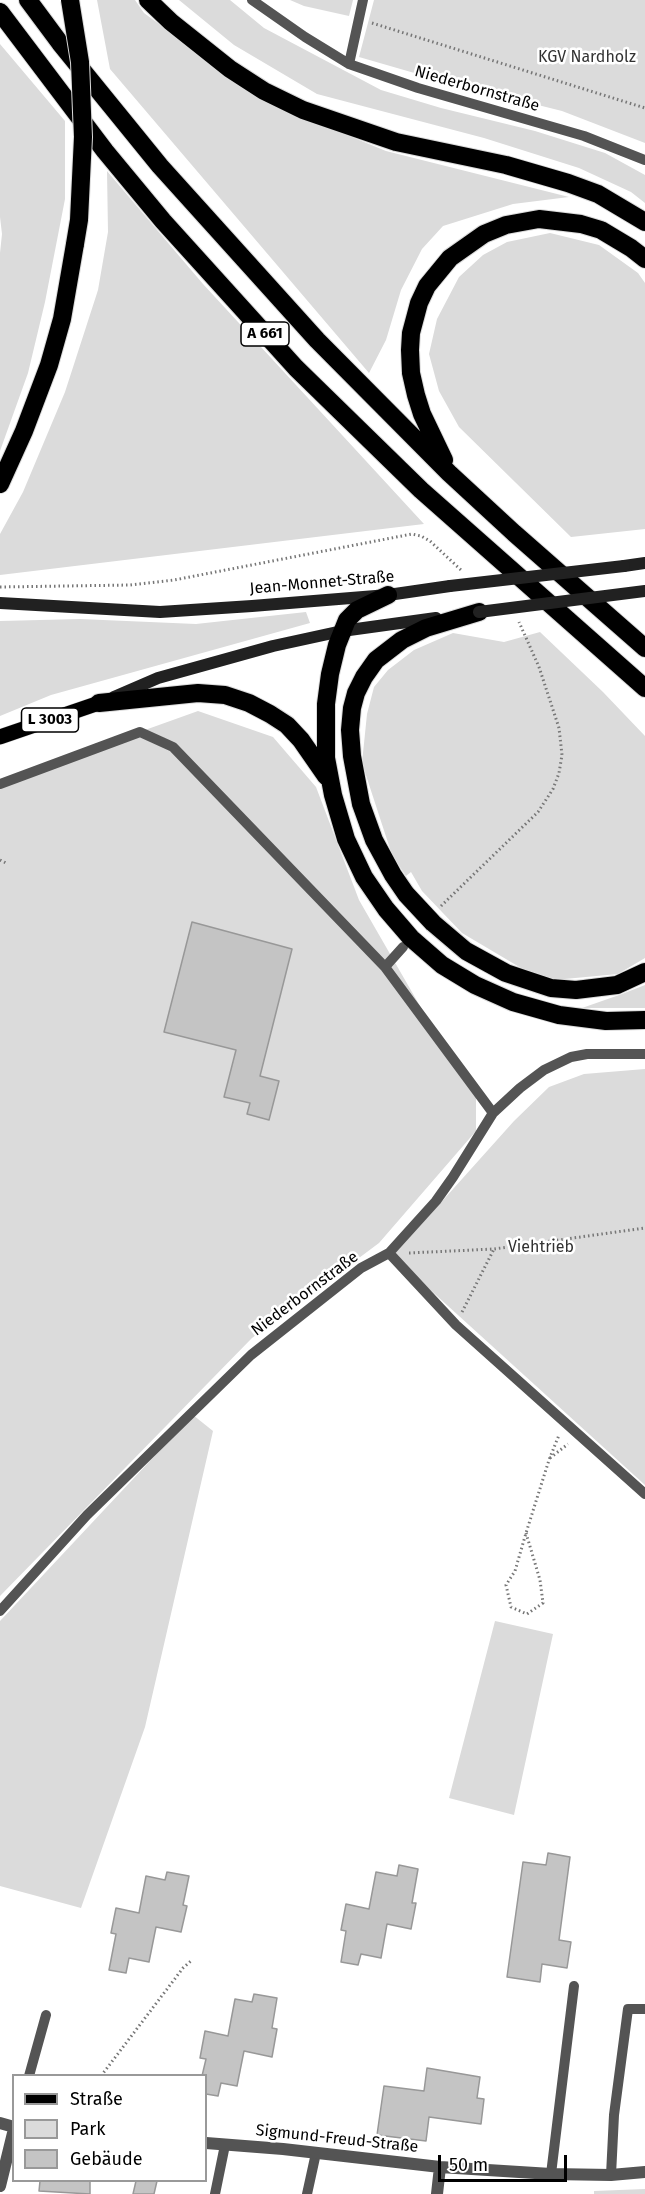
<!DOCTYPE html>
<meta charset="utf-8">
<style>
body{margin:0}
#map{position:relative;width:645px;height:2194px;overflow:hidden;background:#fff;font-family:"Fira Sans",sans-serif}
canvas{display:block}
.legend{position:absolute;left:12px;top:2074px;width:195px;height:108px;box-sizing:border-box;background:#fff;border:2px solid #999;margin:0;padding:8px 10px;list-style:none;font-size:18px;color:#000}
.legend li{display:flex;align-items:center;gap:12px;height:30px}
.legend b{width:30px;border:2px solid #999}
.scale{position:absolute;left:438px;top:2155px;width:129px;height:27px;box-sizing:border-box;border:3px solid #000;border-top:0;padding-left:8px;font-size:18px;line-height:21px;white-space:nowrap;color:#000;-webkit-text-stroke:4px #fff;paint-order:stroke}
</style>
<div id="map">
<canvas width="645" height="2194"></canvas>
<ul class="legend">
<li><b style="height:8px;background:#000"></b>Straße</li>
<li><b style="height:16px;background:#dbdbdb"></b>Park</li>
<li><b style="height:16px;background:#c4c4c4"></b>Gebäude</li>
</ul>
<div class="scale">50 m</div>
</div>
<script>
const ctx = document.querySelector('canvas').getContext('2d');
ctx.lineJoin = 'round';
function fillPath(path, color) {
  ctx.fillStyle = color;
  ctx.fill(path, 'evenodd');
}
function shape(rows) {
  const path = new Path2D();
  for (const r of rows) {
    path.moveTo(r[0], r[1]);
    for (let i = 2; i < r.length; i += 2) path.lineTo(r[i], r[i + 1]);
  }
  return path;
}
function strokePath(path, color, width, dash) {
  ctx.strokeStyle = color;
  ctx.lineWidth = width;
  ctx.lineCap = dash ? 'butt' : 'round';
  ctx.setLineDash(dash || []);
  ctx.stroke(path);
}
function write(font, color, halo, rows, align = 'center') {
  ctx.font = font + ' "Fira Sans",sans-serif';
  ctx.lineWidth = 5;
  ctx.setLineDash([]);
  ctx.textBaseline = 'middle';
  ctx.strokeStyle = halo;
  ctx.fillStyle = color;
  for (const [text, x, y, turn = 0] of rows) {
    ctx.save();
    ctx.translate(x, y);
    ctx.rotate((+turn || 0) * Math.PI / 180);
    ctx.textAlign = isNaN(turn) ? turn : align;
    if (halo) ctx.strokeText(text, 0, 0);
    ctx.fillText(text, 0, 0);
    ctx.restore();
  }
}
const green = shape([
 [97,0,135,0,144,13,264,101,386,151,569,197,513,204,443,226,422,249,401,290,386,340,369,373,110,69],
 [179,0,230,0,264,28,381,90,441,108,535,131,605,153,645,175,645,203,631,192,579,168,484,138,317,94,234,45],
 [290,0,353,0,349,16,304,6],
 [374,0,645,0,645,143,562,111,442,81,359,57],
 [0,44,65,121,65,199,45,302,28,373,0,451,0,253,2,234,0,217],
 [107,171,203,284,424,524,0,575,0,534,23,492,65,392,98,290,108,232],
 [550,233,599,245,638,273,645,283,645,529,571,537,459,427,439,391,429,354,437,319,459,277,483,255,507,242],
 [306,612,310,623,51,695,0,716,0,621,80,619,196,624],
 [540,632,603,692,645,736,645,958,618,974,543,981,462,933,422,891,411,872,406,876,392,855,362,763,367,714,374,687,388,670,414,650,453,633,504,642],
 [198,711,273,737,316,787,359,900,443,1046,476,1095,476,1131,379,1243,252,1338,0,1596,0,782],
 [645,985,645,1008,582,1008,622,994],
 [645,1069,645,1485,393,1256,514,1121,549,1087,584,1074],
 [193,1415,213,1431,145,1727,81,1908,0,1886,0,1621],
 [495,1621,553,1634,514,1815,449,1798],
 [645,2189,645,2194,594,2194,594,2191]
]);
const building = shape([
 [192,922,292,949,260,1076,279,1081,269,1120,247,1114,250,1103,224,1097,236,1050,164,1032,192,922],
 [548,1853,570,1857,559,1940,571,1942,567,1968,542,1964,540,1982,507,1977,523,1862,546,1865,548,1853],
 [399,1865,418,1869,412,1903,416,1903,411,1929,387,1924,381,1958,361,1954,358,1965,341,1962,346,1931,341,1930,346,1904,369,1909,376,1872,397,1876,399,1865],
 [167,1872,189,1876,183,1905,187,1906,181,1932,156,1927,149,1962,129,1958,126,1973,109,1970,116,1934,111,1933,116,1908,139,1913,146,1876,165,1880,167,1872],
 [254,1994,277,1998,272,2028,277,2029,272,2057,244,2051,237,2086,221,2083,218,2096,206,2094,206,2076,202,2076,206,2059,200,2058,205,2031,228,2036,235,1999,252,2002,254,1994],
 [427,2068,480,2077,477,2098,484,2099,481,2124,429,2117,426,2141,377,2135,384,2086,424,2091,427,2068],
 [40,2181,90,2181,90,2194,39,2191,40,2181],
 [136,2181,157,2181,154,2194,133,2194,136,2181]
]);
const path = shape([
 [372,23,645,108],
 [0,587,130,585,174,580,412,534,421,536,430,541,461,570],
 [0,860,6,863],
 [441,906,538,812,553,789,559,773,562,755,559,728,539,667,519,622],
 [409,1253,494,1249,645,1228],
 [462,1312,494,1249],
 [550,1458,568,1444],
 [526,1533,540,1580,543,1603,527,1614,511,1607,506,1585,515,1571,526,1533,549,1460,559,1435],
 [101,2076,183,1968,191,1961]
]);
const lane = shape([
 [252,0,305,37,349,64,418,88,584,136,645,160],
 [349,64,363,0],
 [0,784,140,732,173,747,385,967,493,1113],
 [385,967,403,947],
 [389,1253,456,1325,645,1494],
 [0,1611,87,1515,251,1355,361,1268,389,1253,436,1201,453,1177,493,1113,520,1088,544,1070,571,1057,587,1054,645,1054],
 [29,2076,46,2015],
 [551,2174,574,1986],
 [611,2175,614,2115,628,2009,645,2009],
 [215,2194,225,2145],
 [307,2194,316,2153]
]);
const street = shape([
 [0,2123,14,2127],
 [206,2143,283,2149,440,2167,551,2174,611,2175,645,2172],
 [0,2186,14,2129],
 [437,2194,440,2167]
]);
const secondary = shape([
 [624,566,645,563],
 [0,603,160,612,252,606,388,595,450,586],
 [114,697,158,678,273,646,342,631,436,618]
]);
const primary = shape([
 [0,737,99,703]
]);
const highway = shape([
 [28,0,60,43,160,166,317,340,449,473,514,533,645,648],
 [148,0,171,22,230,69,264,91,303,110,396,142,506,165,568,183,598,194,645,222],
 [0,12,105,151,163,221,296,368,421,490,645,688],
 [444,460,422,414,416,395,411,373,410,350,411,333,419,303,427,286,450,258,484,234,506,225,539,219,581,224,601,230,631,248,645,259],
 [0,484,24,431,49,365,62,319,75,244],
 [388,595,357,610,347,620,337,645,330,674,326,704,326,758,333,795,346,839,364,877,386,909,411,938,442,965,475,985,513,1002,559,1015,606,1021,645,1020],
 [479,612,426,628,402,640,376,660,364,677,356,693,352,708,350,730,352,756,361,804,374,840,393,875,406,894,433,923,466,951,506,973,551,988,576,990,617,985,645,972],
 [99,703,198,693,225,695,249,703,270,714,287,725,301,740,326,776]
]);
const secondaryBridge = shape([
 [450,586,624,566],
 [479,612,645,591]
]);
const highwayBridge = shape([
 [70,0,80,62,83,137,79,220,75,244]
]);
const shields = [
 [265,334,48],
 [50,720,57]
];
const shieldNames = [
 ["A 661",265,334],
 ["L 3003",50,720]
];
const parkNames = [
 ["KGV Nardholz",587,58],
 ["Viehtrieb",541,1248]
];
const streetNames = [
 ["Niederbornstraße",477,89,16],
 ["Jean-Monnet-Straße",322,583,-5],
 ["Niederbornstraße",305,1294,-37],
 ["Sigmund-Freud-Straße",337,2139,6]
];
fillPath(green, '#dbdbdb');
fillPath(building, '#c4c4c4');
strokePath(building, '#989898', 1.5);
strokePath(primary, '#dbdbdb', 16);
strokePath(highway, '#dbdbdb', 20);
strokePath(path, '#767676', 3, [1.5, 3]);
strokePath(lane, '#545454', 10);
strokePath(street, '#545454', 12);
strokePath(secondary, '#212121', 12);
strokePath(primary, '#000', 15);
strokePath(highway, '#000', 18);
strokePath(highwayBridge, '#dbdbdb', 20, []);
strokePath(secondaryBridge, '#212121', 12);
strokePath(highwayBridge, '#000', 18);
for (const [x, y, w] of shields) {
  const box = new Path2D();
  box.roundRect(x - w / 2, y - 12, w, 24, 4.5);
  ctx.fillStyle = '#fff';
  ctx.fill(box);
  strokePath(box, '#000', 1.5);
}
write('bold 15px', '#000', null, shieldNames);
write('16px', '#323232', '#fff', parkNames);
write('16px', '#000', '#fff', streetNames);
</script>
